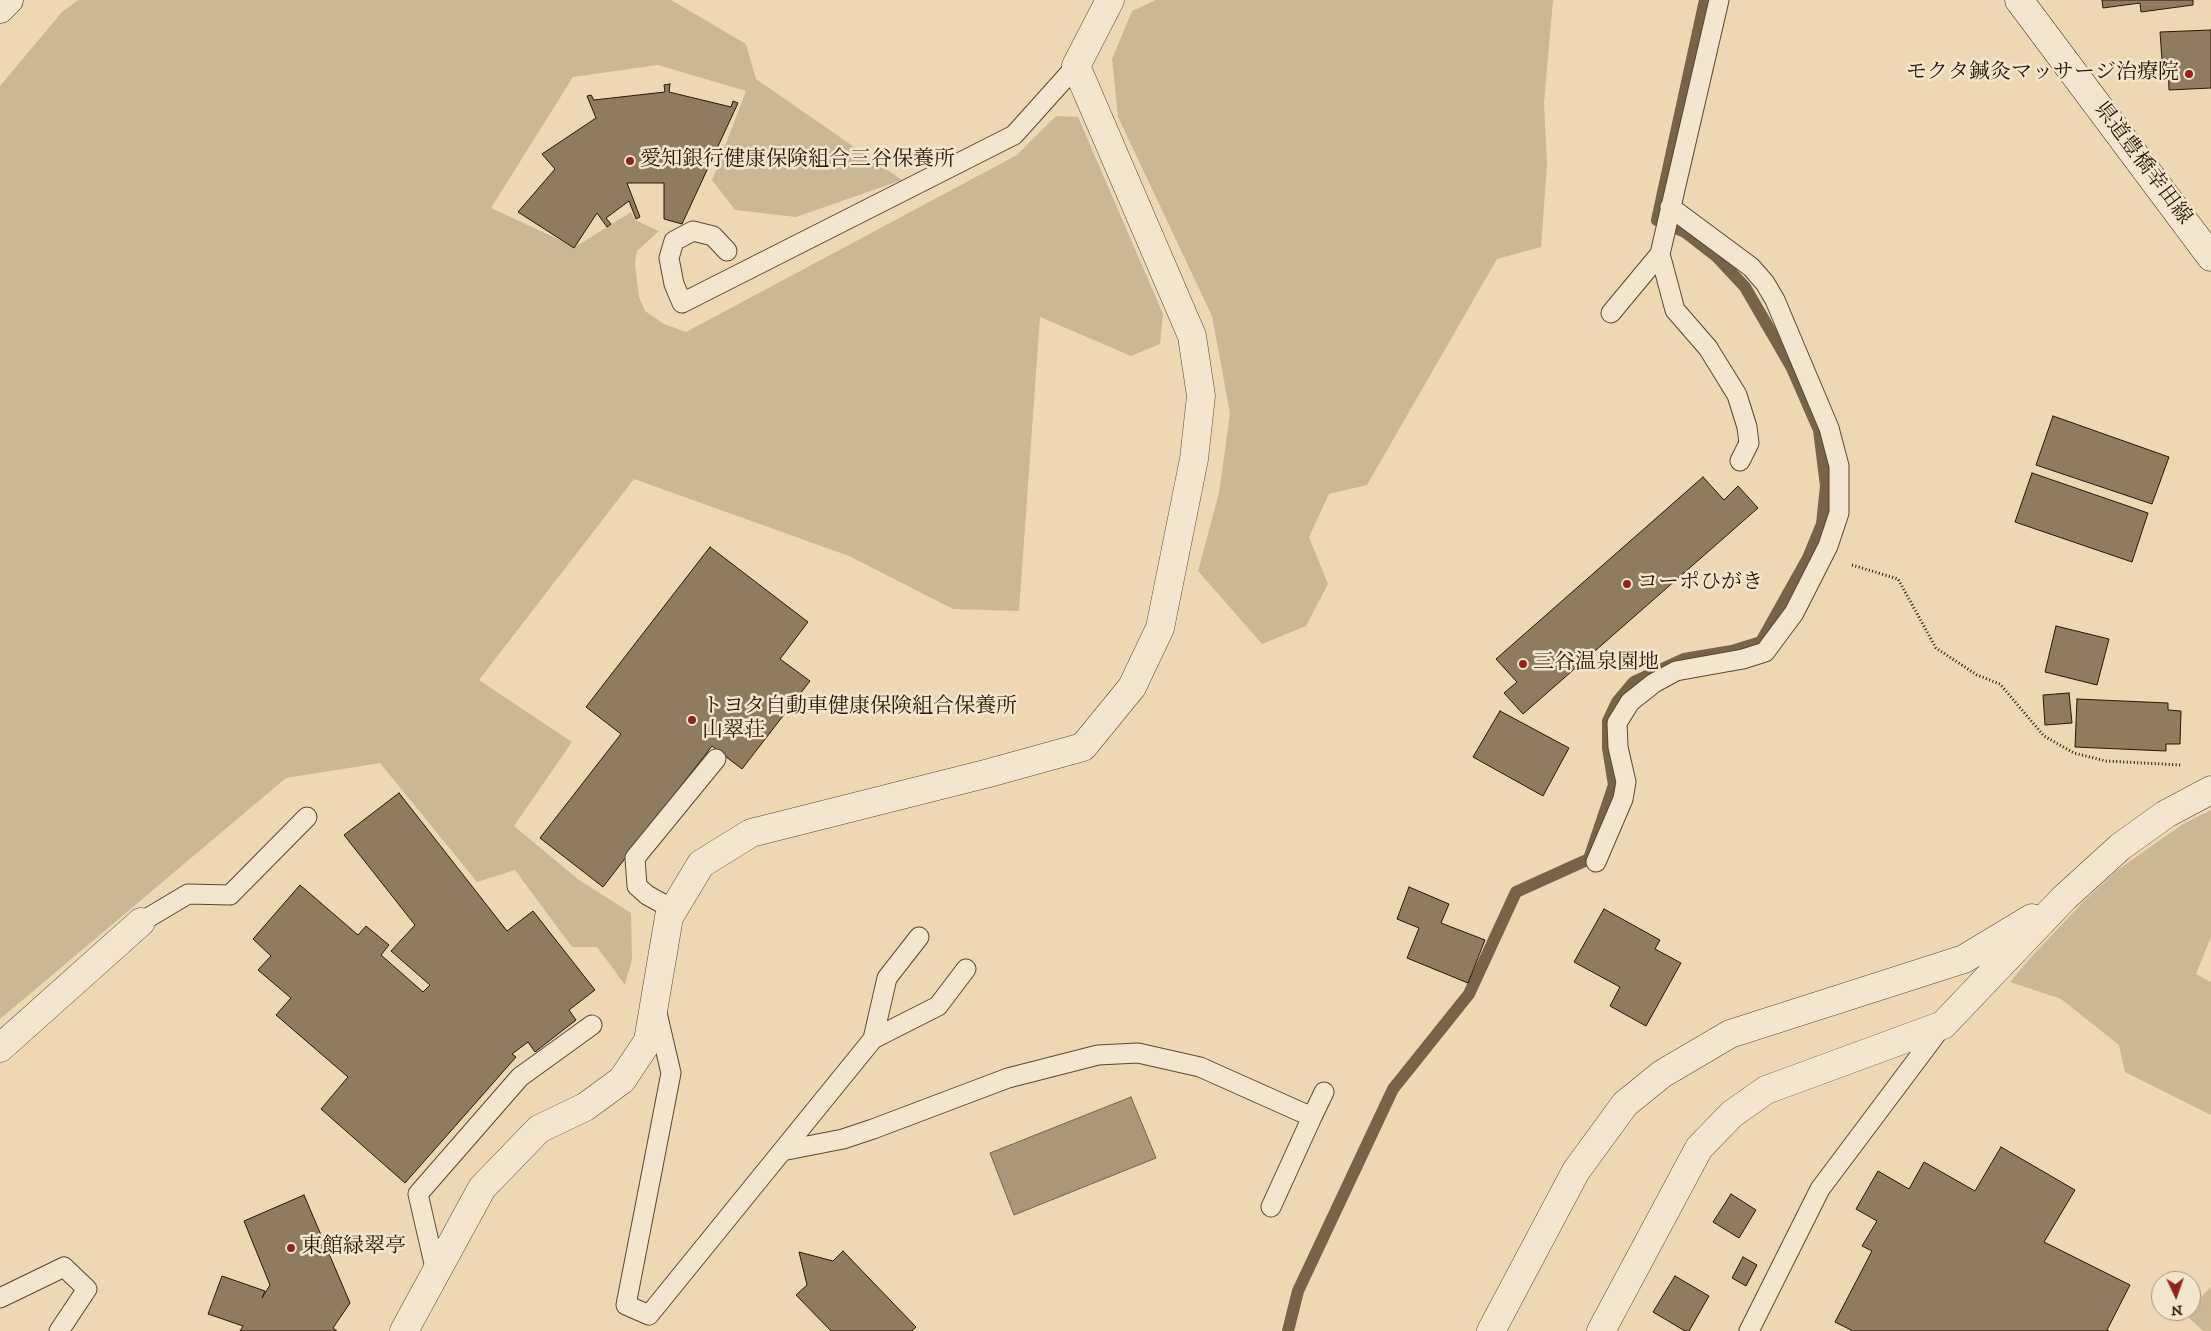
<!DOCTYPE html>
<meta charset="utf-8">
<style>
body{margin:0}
#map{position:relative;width:2211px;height:1331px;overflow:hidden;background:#eed8b3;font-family:"IM FELL DW Pica",serif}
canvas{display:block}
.north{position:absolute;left:2151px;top:1271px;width:50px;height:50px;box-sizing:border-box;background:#f4e6ce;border:1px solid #a2937c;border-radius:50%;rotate:177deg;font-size:14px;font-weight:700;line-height:20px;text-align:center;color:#281702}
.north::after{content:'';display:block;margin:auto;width:18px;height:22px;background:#8f2418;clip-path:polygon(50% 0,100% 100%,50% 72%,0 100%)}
</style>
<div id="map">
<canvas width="2211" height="1331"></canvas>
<div class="north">N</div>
</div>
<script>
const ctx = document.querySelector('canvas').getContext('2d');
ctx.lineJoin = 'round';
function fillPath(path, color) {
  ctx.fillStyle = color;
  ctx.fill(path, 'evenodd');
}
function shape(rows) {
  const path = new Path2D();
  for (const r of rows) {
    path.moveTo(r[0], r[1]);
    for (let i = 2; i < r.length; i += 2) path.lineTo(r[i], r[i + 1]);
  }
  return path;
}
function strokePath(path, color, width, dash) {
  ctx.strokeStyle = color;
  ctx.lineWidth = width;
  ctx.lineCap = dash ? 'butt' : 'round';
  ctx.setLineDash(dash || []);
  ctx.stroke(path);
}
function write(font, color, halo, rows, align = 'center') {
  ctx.font = font + ' "IM FELL DW Pica","Noto Serif JP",serif';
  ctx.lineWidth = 5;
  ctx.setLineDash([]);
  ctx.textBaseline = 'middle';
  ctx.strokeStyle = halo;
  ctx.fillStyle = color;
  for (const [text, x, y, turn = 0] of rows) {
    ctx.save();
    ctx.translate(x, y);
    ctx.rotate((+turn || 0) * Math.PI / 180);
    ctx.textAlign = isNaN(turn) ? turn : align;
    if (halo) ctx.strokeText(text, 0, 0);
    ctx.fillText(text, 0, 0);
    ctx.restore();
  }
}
const green = shape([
 [78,0,671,0,746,44,756,79,902,180,796,217,735,210,712,180,746,91,658,65,573,77,491,208,575,247,631,212,635,220,659,231,637,251,635,264,639,297,645,311,664,324,686,332,1017,155,1056,116,1078,117,1163,314,1160,344,1131,356,1040,317,1019,611,953,609,849,556,634,479,479,680,572,742,514,826,579,880,631,913,632,959,625,985,597,947,572,947,515,870,477,882,380,763,286,778,0,1019,0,86,62,12],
 [1156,0,1553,0,1544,103,1547,164,1541,247,1497,259,1367,485,1329,494,1309,537,1328,584,1306,626,1262,644,1198,571,1219,493,1230,413,1212,316,1118,117,1112,59,1132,11],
 [2211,810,2211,937,2196,974,2211,982,2211,1115,2125,1072,2119,1045,2061,999,2010,982,2033,955,2084,901,2116,871,2183,824],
 [2211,1287,2211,1331,2203,1331,2185,1314,2191,1311,2191,1307]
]);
const water = shape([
 [1131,1097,1156,1158,1014,1215,990,1153,1131,1097]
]);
const stream = shape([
 [1288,1331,1298,1291,1393,1089,1469,994,1516,892,1589,859,1614,785,1608,748,1608,721,1617,702,1634,682,1684,659,1732,651,1761,642,1808,558,1822,524,1826,486,1819,430,1792,368,1745,287,1716,256,1685,232,1657,220,1705,0]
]);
const building = shape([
 [2102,0,2193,0,2193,5,2141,12,2140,3,2103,8,2102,0],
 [2211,30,2211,88,2169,90,2168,60,2162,60,2160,32,2211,30],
 [670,84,669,92,731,107,733,101,738,103,682,224,664,219,664,183,627,183,640,217,636,219,629,201,606,218,611,224,607,227,597,213,574,248,518,212,555,169,542,154,596,118,587,96,591,95,594,100,665,92,664,85,670,84],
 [2053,416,2169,457,2152,504,2036,465,2053,416],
 [2032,473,2148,513,2132,562,2015,522,2032,473],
 [1703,477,1724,500,1738,486,1758,508,1523,714,1504,693,1517,682,1496,659,1703,477],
 [710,547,808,622,780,659,810,681,742,769,712,746,603,887,540,838,621,734,586,707,710,547],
 [2056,626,2109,639,2097,685,2045,672,2056,626],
 [2069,693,2072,723,2045,725,2043,695,2069,693],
 [2077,699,2168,703,2168,710,2181,711,2180,744,2166,744,2166,751,2075,747,2077,699],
 [1500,711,1569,748,1543,796,1473,757,1500,711],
 [399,793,507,931,533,911,595,990,569,1010,576,1020,535,1052,528,1042,512,1054,516,1057,405,1183,321,1109,348,1077,276,1015,291,998,258,970,271,956,253,939,300,885,358,935,366,926,389,945,381,955,423,992,430,985,391,951,415,925,344,835,399,793],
 [1409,887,1449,904,1441,923,1485,940,1468,983,1407,958,1419,928,1397,919,1409,887],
 [1604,909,1660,940,1655,949,1681,963,1646,1026,1610,1006,1620,987,1574,962,1604,909],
 [2001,1147,2075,1190,2044,1242,2130,1285,2107,1330,2109,1331,1853,1331,1835,1322,1872,1251,1862,1246,1877,1221,1856,1209,1878,1171,1909,1189,1924,1162,1975,1191,2001,1147],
 [1731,1194,1756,1210,1739,1238,1713,1222,1731,1194],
 [304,1195,350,1303,333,1328,337,1331,240,1331,243,1326,208,1314,222,1276,265,1291,262,1298,270,1285,244,1221,304,1195],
 [843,1251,916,1327,912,1331,831,1331,796,1295,807,1285,799,1252,833,1261,843,1251],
 [1743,1257,1757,1265,1746,1286,1732,1278,1743,1257],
 [1675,1276,1709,1296,1689,1331,1685,1331,1653,1312,1675,1276]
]);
const path = shape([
 [1852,565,1898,579,1936,648,1977,675,2000,684,2044,736,2074,753,2106,761,2181,765]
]);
const service = shape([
 [1719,0,1660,254,1675,310,1708,348,1737,395,1747,427,1749,443,1740,461],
 [727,251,713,236,693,231,674,241,669,258,674,284,682,303,1014,135,1076,66],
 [1611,313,1660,254],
 [1596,862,1623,799,1626,782,1618,747,1617,723,1630,702,1654,683,1676,671,1743,659,1765,652,1794,613,1828,546,1839,513,1839,466,1829,428,1775,300,1765,283,1751,267,1670,207],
 [674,910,647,895,637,886,635,858,716,759],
 [141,922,188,894,230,895,307,817],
 [657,1013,671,1073,626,1305,649,1315,873,1039,887,978,919,937],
 [873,1039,938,1006,966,969],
 [1312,1117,1324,1092],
 [782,1151,843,1139,873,1129,1008,1078,1098,1055,1138,1053,1200,1067,1312,1117,1271,1207],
 [436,1272,418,1194,520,1077,592,1025],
 [0,1298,64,1267,87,1289,59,1331],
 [1749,1331,1820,1189,1943,1025]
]);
const minor = shape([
 [0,1048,141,922],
 [404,1331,482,1188,539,1129,585,1107,622,1080,648,1041,669,917,701,864,751,833,989,773,1083,747,1132,687,1160,628,1194,459,1201,396,1192,336,1076,66,1110,0],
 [1491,1331,1576,1171,1625,1104,1662,1074,1730,1034,1964,959,2032,918],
 [1601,1331,1699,1148,1732,1114,1766,1090,1943,1025,2064,898,2120,847,2166,814,2211,790]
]);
const secondary = shape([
 [2019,0,2211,257],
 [0,9,9,0]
]);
const markers = [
 [2189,74,5,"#8f2418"],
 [630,161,5,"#8f2418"],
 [1627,584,5,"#8f2418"],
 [1523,664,5,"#8f2418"],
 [692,720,5,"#8f2418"],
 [291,1248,5,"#8f2418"]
];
const poiNames = [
 ["モクタ鍼灸マッサージ治療院",2179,74,"right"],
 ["愛知銀行健康保険組合三谷保養所",640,161],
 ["コーポひがき",1637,584],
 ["三谷温泉園地",1533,664],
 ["トヨタ自動車健康保険組合保養所",702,708],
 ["山翠荘",702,732],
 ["東館緑翠亭",301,1248]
];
const streetNames = [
 ["県道豊橋幸田線",2142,164,53]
];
fillPath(green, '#ccb795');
fillPath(water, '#ab9677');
strokePath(water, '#776348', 1);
strokePath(stream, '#776348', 12);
fillPath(building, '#8f7b5e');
strokePath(building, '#281702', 1);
strokePath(service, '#5a472e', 21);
strokePath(minor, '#5a472e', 29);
strokePath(secondary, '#281702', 29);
strokePath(path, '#281702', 3, [1, 2.5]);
strokePath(service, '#f4e6ce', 19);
strokePath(minor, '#f4e6ce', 28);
strokePath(secondary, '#f4e6ce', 28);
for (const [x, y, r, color] of markers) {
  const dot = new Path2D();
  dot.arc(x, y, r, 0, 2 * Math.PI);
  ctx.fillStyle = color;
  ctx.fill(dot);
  strokePath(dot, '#f4e6ce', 2);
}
write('21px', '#281702', '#f4e6ce', poiNames, 'left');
write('21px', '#281702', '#f4e6ce', streetNames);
</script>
